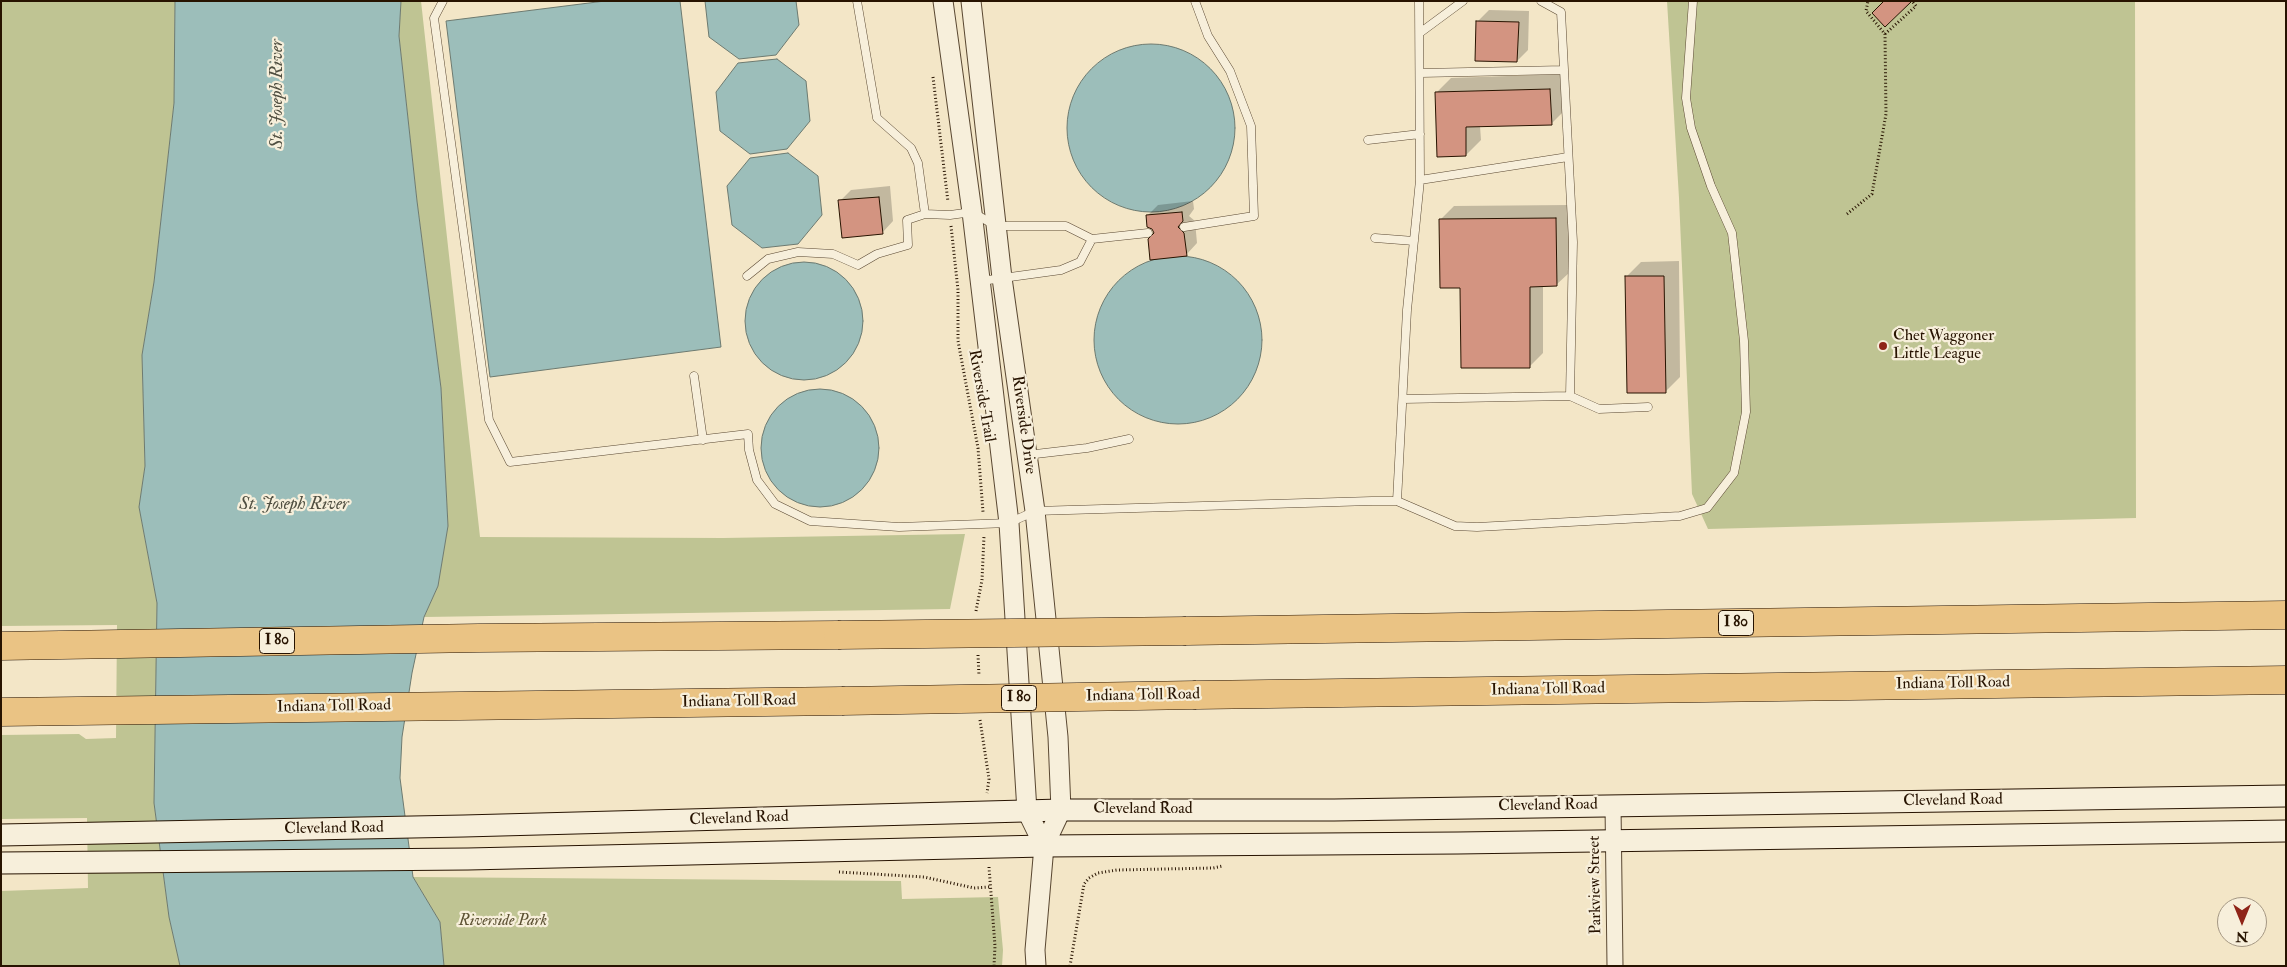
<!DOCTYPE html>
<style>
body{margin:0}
#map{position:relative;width:2287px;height:967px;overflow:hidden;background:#f3e6c7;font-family:"IM FELL Double Pica",serif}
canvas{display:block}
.frame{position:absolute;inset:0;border:2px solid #271300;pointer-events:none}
.north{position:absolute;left:2217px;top:897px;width:50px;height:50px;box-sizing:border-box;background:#f7efdb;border:1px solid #a49783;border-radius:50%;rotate:180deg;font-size:14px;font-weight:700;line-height:20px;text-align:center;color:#271300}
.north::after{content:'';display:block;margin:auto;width:18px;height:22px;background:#8f2418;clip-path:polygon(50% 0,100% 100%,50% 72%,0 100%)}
</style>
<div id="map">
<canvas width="2287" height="967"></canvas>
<div class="frame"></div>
<div class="north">N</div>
</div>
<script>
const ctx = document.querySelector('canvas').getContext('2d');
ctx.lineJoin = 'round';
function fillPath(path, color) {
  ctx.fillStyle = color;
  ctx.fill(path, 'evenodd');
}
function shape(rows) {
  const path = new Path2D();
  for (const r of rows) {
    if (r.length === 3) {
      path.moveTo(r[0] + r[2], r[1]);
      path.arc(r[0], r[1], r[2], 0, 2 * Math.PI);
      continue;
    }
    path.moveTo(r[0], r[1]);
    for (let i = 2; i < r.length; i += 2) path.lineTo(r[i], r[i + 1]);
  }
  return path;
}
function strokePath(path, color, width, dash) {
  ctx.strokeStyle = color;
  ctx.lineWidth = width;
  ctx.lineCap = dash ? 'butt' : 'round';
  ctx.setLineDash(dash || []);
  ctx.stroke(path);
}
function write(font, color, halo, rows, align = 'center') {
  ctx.font = font + ' "IM FELL Double Pica",serif';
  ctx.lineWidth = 4.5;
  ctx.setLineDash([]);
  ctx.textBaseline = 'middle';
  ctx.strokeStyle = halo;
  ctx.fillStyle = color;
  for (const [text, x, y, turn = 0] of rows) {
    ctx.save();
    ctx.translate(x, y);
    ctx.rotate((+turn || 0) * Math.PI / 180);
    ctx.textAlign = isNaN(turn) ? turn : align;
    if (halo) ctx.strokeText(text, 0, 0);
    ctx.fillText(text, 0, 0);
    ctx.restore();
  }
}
const green = shape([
 [1,1,175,1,174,103,154,282,142,355,145,466,139,507,157,603,154,803,169,917,180,966,1,966,1,891,88,888,87,818,1,819,1,735,79,734,86,739,116,738,117,625,1,626],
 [401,1,421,1,480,537,723,538,965,534,950,609,424,617,438,586,448,526,441,388,417,201,399,36],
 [1667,1,2135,1,2136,518,1708,529,1692,494,1679,198],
 [413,877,901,881,902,899,998,897,1003,950,1002,966,444,966,440,922]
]);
const water = shape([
 [175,1,401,1,399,36,417,201,441,388,448,526,438,586,424,617,412,673,402,737,400,778,413,877,440,922,444,966,180,966,169,917,154,803,157,603,139,507,145,466,142,355,154,282,174,103,175,1],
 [605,1,680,1,721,347,490,377,446,21,605,1],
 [705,1,796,1,799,25,776,55,739,59,709,37,705,1],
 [1151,128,84],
 [777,59,806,81,810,121,787,149,750,154,720,131,716,92,738,63,777,59],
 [788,153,818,176,822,215,798,244,762,248,732,225,727,186,750,158,788,153],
 [1178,340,84],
 [804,321,59],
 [820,448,59]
]);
const shadow = shape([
 [1489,10,1529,11,1528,50,1517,61,1478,21],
 [1565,74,1566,109,1551,124,1480,126,1481,140,1466,155,1436,93,1451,78],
 [890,186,893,221,882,233,840,201,851,190],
 [1193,201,1194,209,1189,216,1195,221,1197,243,1186,255,1155,233,1147,216,1158,205],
 [1569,205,1570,272,1556,285,1543,285,1543,353,1530,366,1461,286,1440,220,1454,206],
 [1679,261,1680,377,1665,392,1626,277,1641,262]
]);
const building = shape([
 [1884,1,1912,1,1885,27,1872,13,1884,1],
 [1476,21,1519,22,1517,62,1475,61,1476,21],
 [1550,89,1552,125,1466,127,1466,156,1437,157,1435,92,1550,89],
 [879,197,883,234,842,238,838,200,879,197],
 [1182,212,1183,221,1178,227,1184,233,1187,256,1150,260,1148,239,1154,233,1152,229,1147,227,1146,215,1182,212],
 [1556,218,1557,286,1530,287,1530,368,1461,368,1460,288,1440,288,1439,219,1556,218],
 [1625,276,1664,276,1666,393,1627,393,1625,276]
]);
const path = shape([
 [1885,34,1916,6,1912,1],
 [933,77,948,202],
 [1847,214,1872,194,1886,114,1885,34,1866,11,1868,1],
 [951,226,958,290,958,341,978,448,983,512],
 [976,611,982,580,984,536],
 [978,655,979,676],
 [980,720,989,779,987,793],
 [989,867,995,946,994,966],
 [839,872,924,877,974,888,990,887],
 [1070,966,1084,884,1089,878,1098,873,1117,870,1213,868,1223,866]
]);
const service = shape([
 [443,1,434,18,489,420,510,462,748,434,749,450,757,480,775,504,810,521,899,527,1009,523,1035,511,1372,501,1397,501,1455,526,1477,527,1680,516,1707,508,1734,473,1746,412,1744,341,1732,233,1711,186,1691,128,1686,98,1693,1],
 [1419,1,1420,180],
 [1421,32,1463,1],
 [1421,73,1564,70],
 [1368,140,1420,134],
 [925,214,950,215,972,212,996,226,1066,226,1092,239,1080,262,1061,270,981,281],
 [1184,227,1254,216,1251,126,1230,71,1208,36,1195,1],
 [1375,238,1414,241],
 [1092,239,1148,233],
 [747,276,768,259,798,252,833,254,858,265,877,254,908,245,907,220,925,214,918,163,911,148,877,118,857,1],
 [694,376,703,440],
 [1570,396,1599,409,1648,407],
 [1403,399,1570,396,1573,242,1561,12,1541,1],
 [1027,455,1087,448,1129,439],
 [1397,501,1407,310,1420,180,1568,157]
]);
const minor = shape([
 [1613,805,1615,966]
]);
const tertiary = shape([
 [943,1,972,212,1009,523,1027,811,1044,846],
 [971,1,1002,278,1035,511,1058,737,1061,810,1044,846,1035,950,1036,966]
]);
const secondary = shape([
 [1,835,464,826,1061,810,1334,810,2286,796],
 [1,863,468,859,1044,846,1458,843,2286,831]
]);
const motorway = shape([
 [1186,631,2286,615],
 [1,646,479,638,838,635],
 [1196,695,2286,680],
 [1,712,842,701]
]);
const motorwayBridge = shape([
 [838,635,1186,631],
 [842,701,1196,695]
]);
const markers = [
 [1883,346,5,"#8f2418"]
];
const shields = [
 [1736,623,35],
 [277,641,35],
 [1019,698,35]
];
const shieldNames = [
 ["I 80",1736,623],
 ["I 80",277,641],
 ["I 80",1019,698]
];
const poiNames = [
 ["Chet Waggoner",1893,337],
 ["Little League",1893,355]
];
const streetNames = [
 ["Riverside Trail",981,396,80],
 ["Riverside Drive",1023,425,82],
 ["Indiana Toll Road",1953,684,-1],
 ["Indiana Toll Road",1548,690,-1],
 ["Indiana Toll Road",1143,696,-1],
 ["Indiana Toll Road",739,702,-1],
 ["Indiana Toll Road",334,707,-1],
 ["Cleveland Road",1953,801,-1],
 ["Cleveland Road",1548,806,-1],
 ["Cleveland Road",1143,810],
 ["Cleveland Road",739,819,-2],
 ["Cleveland Road",334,829,-1],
 ["Parkview Street",1596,885,-91]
];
const parkNames = [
 ["Riverside Park",503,922]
];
const waterNames = [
 ["St. Joseph River",278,94,-90],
 ["St. Joseph River",294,505]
];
fillPath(green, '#bfc493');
fillPath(water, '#9cbeba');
strokePath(water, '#6d7a70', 1);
fillPath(shadow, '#0003');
fillPath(building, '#d39481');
strokePath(building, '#271300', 1);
strokePath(service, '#5a4832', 9);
strokePath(minor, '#5a4832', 17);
strokePath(tertiary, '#5a4832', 21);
strokePath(secondary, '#271300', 23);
strokePath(motorway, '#271300', 29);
strokePath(path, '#271300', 3, [1, 2.5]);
strokePath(service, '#f7efdb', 8);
strokePath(minor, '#f7efdb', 15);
strokePath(tertiary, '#f7efdb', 19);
strokePath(secondary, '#f7efdb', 21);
strokePath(motorway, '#eac384', 28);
strokePath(motorwayBridge, '#271300', 29, []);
strokePath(motorwayBridge, '#eac384', 28);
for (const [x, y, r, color] of markers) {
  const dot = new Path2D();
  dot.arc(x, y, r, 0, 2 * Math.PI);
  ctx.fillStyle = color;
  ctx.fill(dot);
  strokePath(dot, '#f7efdb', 2);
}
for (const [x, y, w] of shields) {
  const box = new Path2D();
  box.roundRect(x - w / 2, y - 12.5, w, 25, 4);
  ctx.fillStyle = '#f7efdb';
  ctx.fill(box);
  strokePath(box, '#271300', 1);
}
write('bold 15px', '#271300', null, shieldNames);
write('16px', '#271300', '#f7efdb', poiNames, 'left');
write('16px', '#271300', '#f7efdb', streetNames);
write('italic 16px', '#5c5133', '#f7efdb', parkNames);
write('italic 18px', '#504f41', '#f7efdb', waterNames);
</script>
